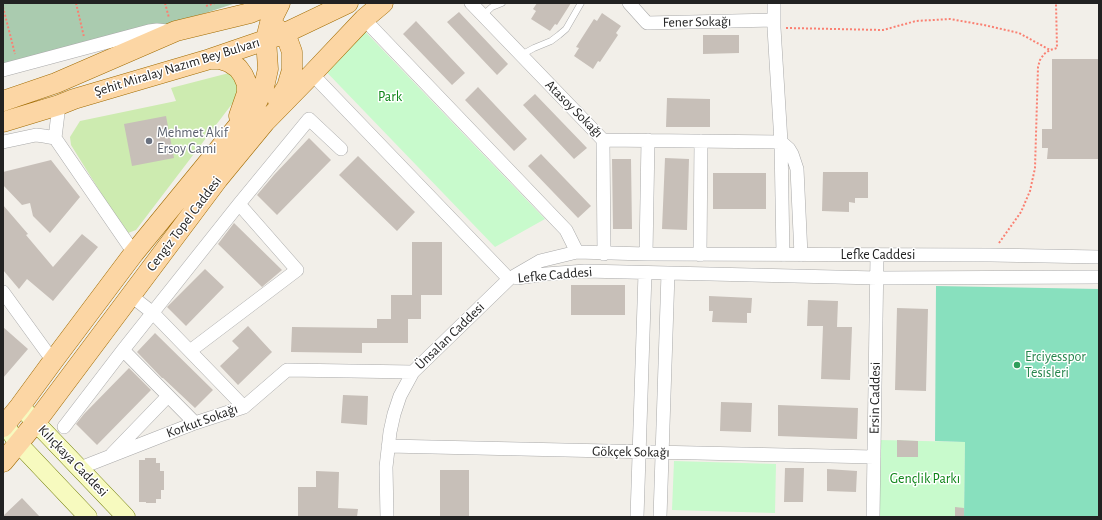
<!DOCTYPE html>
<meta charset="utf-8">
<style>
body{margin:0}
#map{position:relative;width:1102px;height:520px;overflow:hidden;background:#f2efe9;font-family:"Alegreya Sans",sans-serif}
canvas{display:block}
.frame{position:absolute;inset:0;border:4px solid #222;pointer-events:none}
</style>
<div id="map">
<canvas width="1102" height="520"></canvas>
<div class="frame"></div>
</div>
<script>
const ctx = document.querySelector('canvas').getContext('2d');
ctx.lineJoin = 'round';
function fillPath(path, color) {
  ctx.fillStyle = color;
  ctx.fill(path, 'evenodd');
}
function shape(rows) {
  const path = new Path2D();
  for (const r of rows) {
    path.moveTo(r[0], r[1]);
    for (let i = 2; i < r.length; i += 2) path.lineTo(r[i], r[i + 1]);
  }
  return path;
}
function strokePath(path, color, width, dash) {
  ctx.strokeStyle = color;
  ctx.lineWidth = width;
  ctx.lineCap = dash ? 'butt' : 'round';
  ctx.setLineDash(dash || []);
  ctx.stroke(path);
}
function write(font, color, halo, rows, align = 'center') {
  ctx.font = font + ' "Alegreya Sans",sans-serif';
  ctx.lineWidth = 3;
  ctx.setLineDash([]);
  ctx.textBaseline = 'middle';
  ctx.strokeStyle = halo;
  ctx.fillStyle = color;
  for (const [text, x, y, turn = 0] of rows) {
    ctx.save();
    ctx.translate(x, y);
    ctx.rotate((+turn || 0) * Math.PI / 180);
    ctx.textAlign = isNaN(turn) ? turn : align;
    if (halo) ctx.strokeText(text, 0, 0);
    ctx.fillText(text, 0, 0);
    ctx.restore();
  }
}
const grass = shape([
 [229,73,236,79,238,90,235,100,136,230,128,233,124,230,71,145,70,137,80,121,176,101,171,88]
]);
const cemetery = shape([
 [3,3,236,3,163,27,3,68]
]);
const park = shape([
 [355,21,545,219,495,247,314,59],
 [880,440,965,442,964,517,879,517],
 [674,461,776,464,775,513,672,510]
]);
const pitch = shape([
 [936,286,1099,289,1099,517,964,517,965,442,935,441]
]);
const building = shape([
 [537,3,571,3,557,25,555,24,550,31,531,19,536,11,533,9],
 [459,12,508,64,497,75,447,22],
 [602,13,621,26,616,33,618,35,600,62,598,61,593,69,574,56,579,48,576,47,594,19,597,21],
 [416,21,465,73,452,85,403,34],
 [703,35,739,35,739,53,703,54],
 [1052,59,1099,59,1099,159,1047,159,1048,148,1042,148,1042,129,1052,129],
 [478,87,527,139,514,151,465,100],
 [535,94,587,148,574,159,523,105],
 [667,98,710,99,710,127,666,127],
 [166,116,174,158,132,166,124,124],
 [309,138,331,160,277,215,257,195,274,175],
 [541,154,591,206,578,218,528,166],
 [358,156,415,212,397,231,339,175],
 [665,158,689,159,687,230,662,229],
 [612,159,631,159,632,229,613,229],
 [51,160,80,197,50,233,33,216,30,203,22,205,3,185,3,172],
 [823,172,868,172,868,198,855,198,855,203,849,202,849,212,822,211],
 [713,173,766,173,766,209,713,209],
 [3,205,28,234,26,235,53,267,82,234,98,247,53,301,27,279,19,289,3,270],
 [234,223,282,270,262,287,218,244],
 [412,242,442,242,442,295,421,295,421,319,408,319,408,343,362,343,362,353,291,352,292,327,377,328,377,319,391,319,391,295,412,295],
 [205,269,224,287,186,326,167,307],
 [571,285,625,285,625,315,571,315],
 [709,296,752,298,751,313,747,313,747,323,712,322,713,311,709,311],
 [808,300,838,301,837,327,852,327,850,380,821,379,823,326,807,326],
 [897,308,928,309,926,391,895,390],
 [248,326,272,352,238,385,220,366,239,348,232,341],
 [3,327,28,349,3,378],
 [155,333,213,390,195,408,163,378,162,378,137,352],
 [129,368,151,390,97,445,76,424,84,414],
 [343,395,368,396,367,425,341,423],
 [721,402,752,403,751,432,720,431],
 [778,405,858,408,857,439,778,436],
 [897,440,918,441,918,457,897,457],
 [145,458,156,458,156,463,160,463,160,471,164,471,164,490,161,490,161,499,156,499,156,503,146,503,146,502,139,502,139,460,145,460],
 [785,468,804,468,803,502,784,502],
 [827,469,857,471,856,492,827,491],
 [440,470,469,470,469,517,440,517],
 [316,471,339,472,338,508,358,509,357,517,298,517,298,487,316,487],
 [22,498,40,517,3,517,3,516],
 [955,507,964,508,964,517,955,517]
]);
const path = shape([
 [76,3,84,37],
 [165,3,169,18],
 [206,6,215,3],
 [3,7,15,54],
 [786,28,883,30,916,21,950,19,984,25,1019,33,1050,50],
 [999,243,1021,212,1030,191,1035,168,1038,67,1040,60,1044,54,1050,50,1057,48,1056,3]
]);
const lane = shape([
 [483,15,492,7,502,3],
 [521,55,534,48,551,41,559,35,566,29,581,3]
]);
const street = shape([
 [471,3,603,140,781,142,789,149,792,154,797,169,801,255],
 [629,3,647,23,774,20],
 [774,3,774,28,781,142,783,255],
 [364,19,566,230,577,252],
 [3,70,149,31,157,30,168,31],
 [312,74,509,279],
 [59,105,55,138,134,253],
 [603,140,604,254],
 [3,142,36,135,44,136,55,138],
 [646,254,648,140],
 [700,255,701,141],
 [517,278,546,274,585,271,877,278,1099,277],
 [3,292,53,361],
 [130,295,153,313,244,407],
 [123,350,195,423],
 [190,351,297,270,239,204],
 [64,427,123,350,239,204,309,119,341,149],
 [388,446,874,457],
 [112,454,168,396],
 [80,468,195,423,244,407,287,370,413,372],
 [387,517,386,467,390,432,394,414,400,396,413,372,509,279,540,261,577,252,646,254,991,255,1099,257],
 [637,517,645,273],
 [660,517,668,273],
 [873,517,877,255]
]);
const secondary = shape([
 [20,406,126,517],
 [5,425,18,443,88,517]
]);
const primary = shape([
 [273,25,283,34,288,41,292,52,292,70,287,87,278,101],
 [210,59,220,59,229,62,238,68,243,75,247,84,247,93,239,116],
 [3,101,56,83,176,31,250,13,273,3],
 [3,122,59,105,74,99,210,59,283,34,348,3],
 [3,427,20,406,53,361,134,253,256,104,264,87,268,69,266,39,270,23,280,3],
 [3,462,36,422,218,179,265,122,312,74,364,19,383,3]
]);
const markers = [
 [149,141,4,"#6b7280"],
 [1017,365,4,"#2e9e5b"]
];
const streetNames = [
 ["Fener Sokağı",697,22,-1],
 ["Şehit Miralay Nazım Bey Bulvarı",177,67,-17],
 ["Atasoy Sokağı",574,109,45],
 ["Cengiz Topel Caddesi",184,224,-53],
 ["Lefke Caddesi",878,255],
 ["Lefke Caddesi",555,275,-5],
 ["Ünsalan Caddesi",450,336,-44],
 ["Ersin Caddesi",875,398,-89],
 ["Korkut Sokağı",202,421,-20],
 ["Gökçek Sokağı",631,452,1],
 ["Kılıçkaya Caddesi",73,461,46]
];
const parkNames = [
 ["Park",390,97],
 ["Gençlik Parkı",925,479]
];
const worshipNames = [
 ["Mehmet Akif",157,133],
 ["Ersoy Cami",157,149]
];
const leisureNames = [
 ["Erciyesspor",1025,357],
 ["Tesisleri",1025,373]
];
fillPath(grass, '#cdebb0');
fillPath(cemetery, '#aacbaf');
fillPath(park, '#c8facc');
fillPath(pitch, '#88e0be');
fillPath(building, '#c7bfb8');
strokePath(lane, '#a9a9a9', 7);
strokePath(street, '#a9a9a9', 14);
strokePath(secondary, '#707d05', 19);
strokePath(primary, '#a06b00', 21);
strokePath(path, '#fa8072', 2, [2, 2]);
strokePath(lane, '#fff', 6);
strokePath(street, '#fff', 13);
strokePath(secondary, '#f7fabf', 18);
strokePath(primary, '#fcd6a4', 20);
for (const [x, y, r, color] of markers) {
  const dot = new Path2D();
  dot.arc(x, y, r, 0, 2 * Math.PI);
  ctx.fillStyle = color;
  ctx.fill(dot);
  strokePath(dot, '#fff', 1.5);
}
write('14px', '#222', '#fff', streetNames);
write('14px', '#0c8416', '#fff', parkNames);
write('14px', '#5b616d', '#fff', worshipNames, 'left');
write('14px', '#27864d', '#fff', leisureNames, 'left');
</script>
